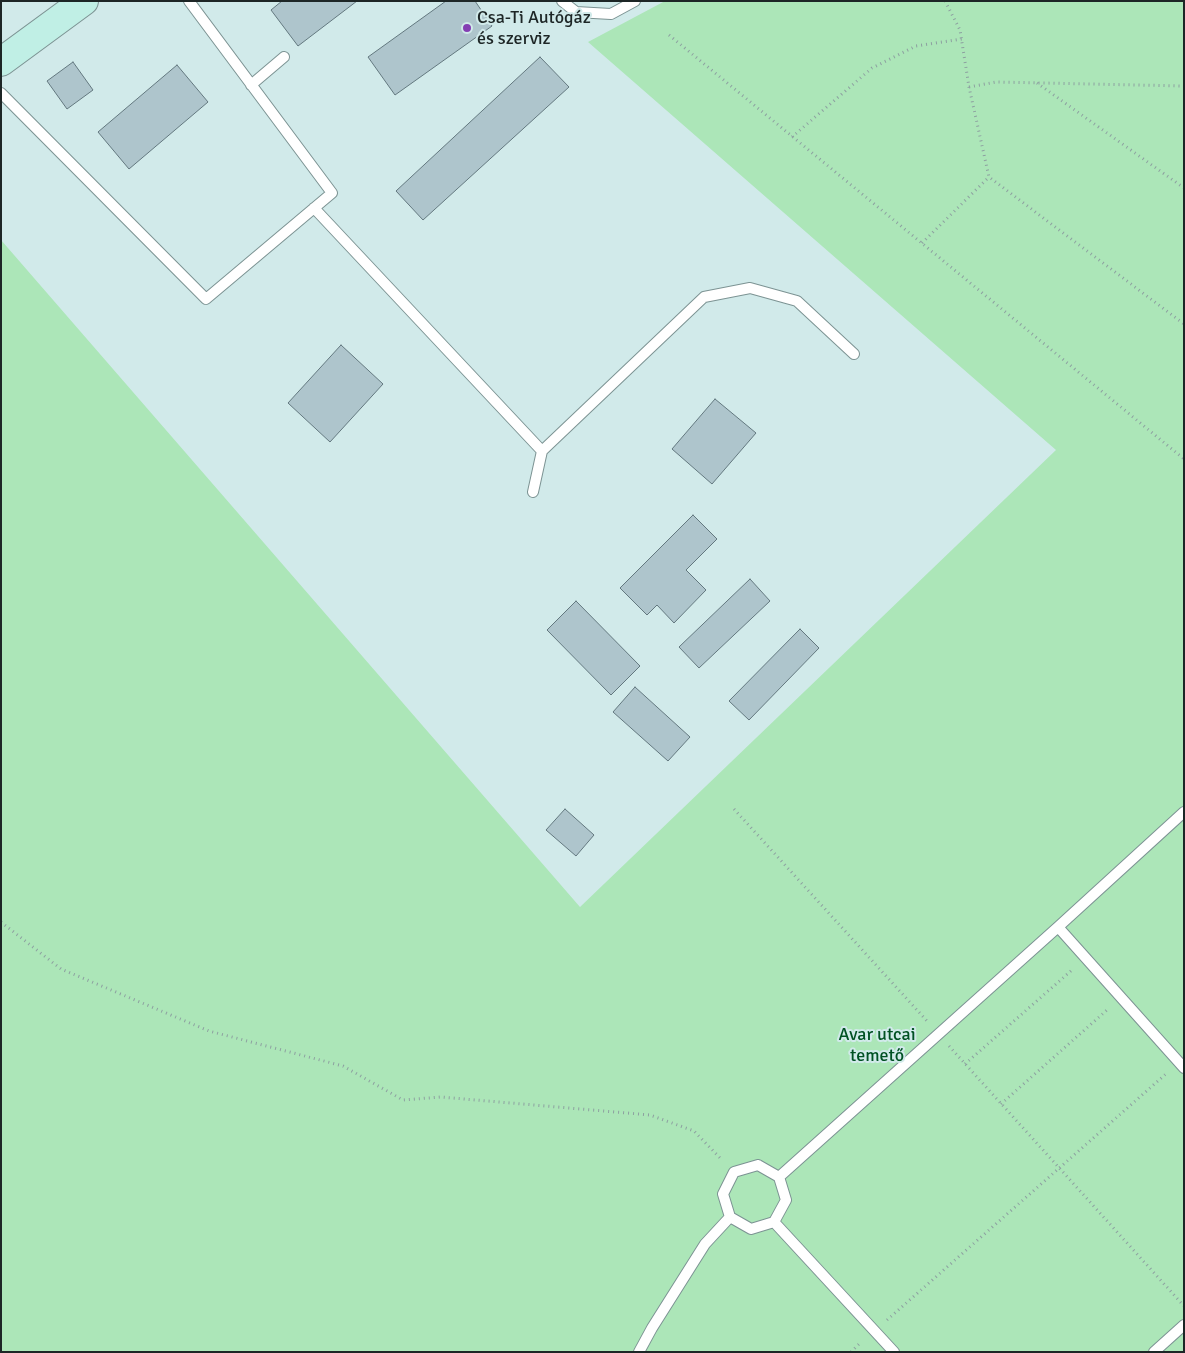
<!DOCTYPE html>
<meta charset="utf-8">
<style>
body{margin:0}
#map{position:relative;width:1185px;height:1353px;overflow:hidden;background:#d1eaea;font-family:Signika,sans-serif}
canvas{display:block}
.frame{position:absolute;inset:0;border:2px solid #1d2626;pointer-events:none}
</style>
<div id="map">
<canvas width="1185" height="1353"></canvas>
<div class="frame"></div>
</div>
<script>
const ctx = document.querySelector('canvas').getContext('2d');
ctx.lineJoin = 'round';
function fillPath(path, color) {
  ctx.fillStyle = color;
  ctx.fill(path, 'evenodd');
}
function shape(rows) {
  const path = new Path2D();
  for (const r of rows) {
    path.moveTo(r[0], r[1]);
    for (let i = 2; i < r.length; i += 2) path.lineTo(r[i], r[i + 1]);
  }
  return path;
}
function strokePath(path, color, width, dash) {
  ctx.strokeStyle = color;
  ctx.lineWidth = width;
  ctx.lineCap = dash ? 'butt' : 'round';
  ctx.setLineDash(dash || []);
  ctx.stroke(path);
}
function write(font, color, halo, rows, align = 'center') {
  ctx.font = font + ' Signika,sans-serif';
  ctx.lineWidth = 4;
  ctx.setLineDash([]);
  ctx.textBaseline = 'middle';
  ctx.strokeStyle = halo;
  ctx.fillStyle = color;
  for (const [text, x, y, turn = 0] of rows) {
    ctx.save();
    ctx.translate(x, y);
    ctx.rotate((+turn || 0) * Math.PI / 180);
    ctx.textAlign = isNaN(turn) ? turn : align;
    if (halo) ctx.strokeText(text, 0, 0);
    ctx.fillText(text, 0, 0);
    ctx.restore();
  }
}
const green = shape([
 [665,1,1184,1,1184,1352,1,1352,1,240,580,907,1056,450,588,42]
]);
const building = shape([
 [282,1,357,1,298,46,271,10,282,1],
 [446,1,475,1,492,26,395,95,368,57,446,1],
 [540,57,569,87,423,220,396,191,540,57],
 [73,62,93,90,67,109,47,81,73,62],
 [177,65,208,102,129,169,98,132,177,65],
 [341,345,383,384,330,442,288,403,341,345],
 [715,399,756,433,712,484,672,449,715,399],
 [693,515,717,539,686,570,706,590,674,623,657,605,647,615,620,588,693,515],
 [750,579,770,601,699,668,679,647,750,579],
 [576,601,640,666,611,695,547,630,576,601],
 [800,629,819,648,749,720,729,701,800,629],
 [635,687,690,737,668,761,613,712,635,687],
 [565,809,594,835,576,856,546,830,565,809]
]);
const path = shape([
 [945,1,960,30,969,87,989,177,1184,324],
 [669,35,1184,459],
 [1037,83,1184,188],
 [969,87,996,82,1184,86],
 [792,137,872,68,916,46,962,39],
 [922,243,989,177],
 [734,809,927,1021],
 [1,922,61,969,209,1031,343,1066,403,1100,441,1097,650,1115,694,1131,722,1160],
 [949,1046,1184,1306],
 [965,1064,1072,970],
 [1001,1104,1107,1010],
 [887,1320,1167,1073],
 [851,1352,861,1342]
]);
const service = shape([
 [562,1,576,12,611,14,635,1],
 [251,85,284,57],
 [1,93,206,299,332,193,189,1],
 [314,208,542,451,533,492],
 [542,451,704,297,750,288,797,301,854,354],
 [1058,927,1184,1068],
 [758,1165,779,1177,786,1200,774,1222,751,1229,730,1217,723,1194,734,1172,758,1165],
 [779,1177,1058,927,1184,812],
 [774,1222,894,1352],
 [639,1352,652,1328,705,1244,730,1217],
 [1154,1352,1184,1325]
]);
const secondary = shape([
 [1,62,84,1]
]);
const markers = [
 [467,28,5,"#843fb3"]
];
const poiNames = [
 ["Csa-Ti Autógáz",477,18],
 ["és szerviz",477,39]
];
const parkNames = [
 ["Avar utcai",877,1035],
 ["temető",877,1056]
];
fillPath(green, '#ace6b8');
fillPath(building, '#aec5cc');
strokePath(building, '#63787f', 1);
strokePath(service, '#7c9393', 12);
strokePath(secondary, '#7c9393', 30);
strokePath(path, '#8da0a0', 3, [1, 4]);
strokePath(service, '#fff', 10);
strokePath(secondary, '#c0efe5', 28);
for (const [x, y, r, color] of markers) {
  const dot = new Path2D();
  dot.arc(x, y, r, 0, 2 * Math.PI);
  ctx.fillStyle = color;
  ctx.fill(dot);
  strokePath(dot, '#d1eaea', 2);
}
write('18px', '#1d2626', '#d1eaea', poiNames, 'left');
write('18px', '#005123', '#d1eaea', parkNames);
</script>
